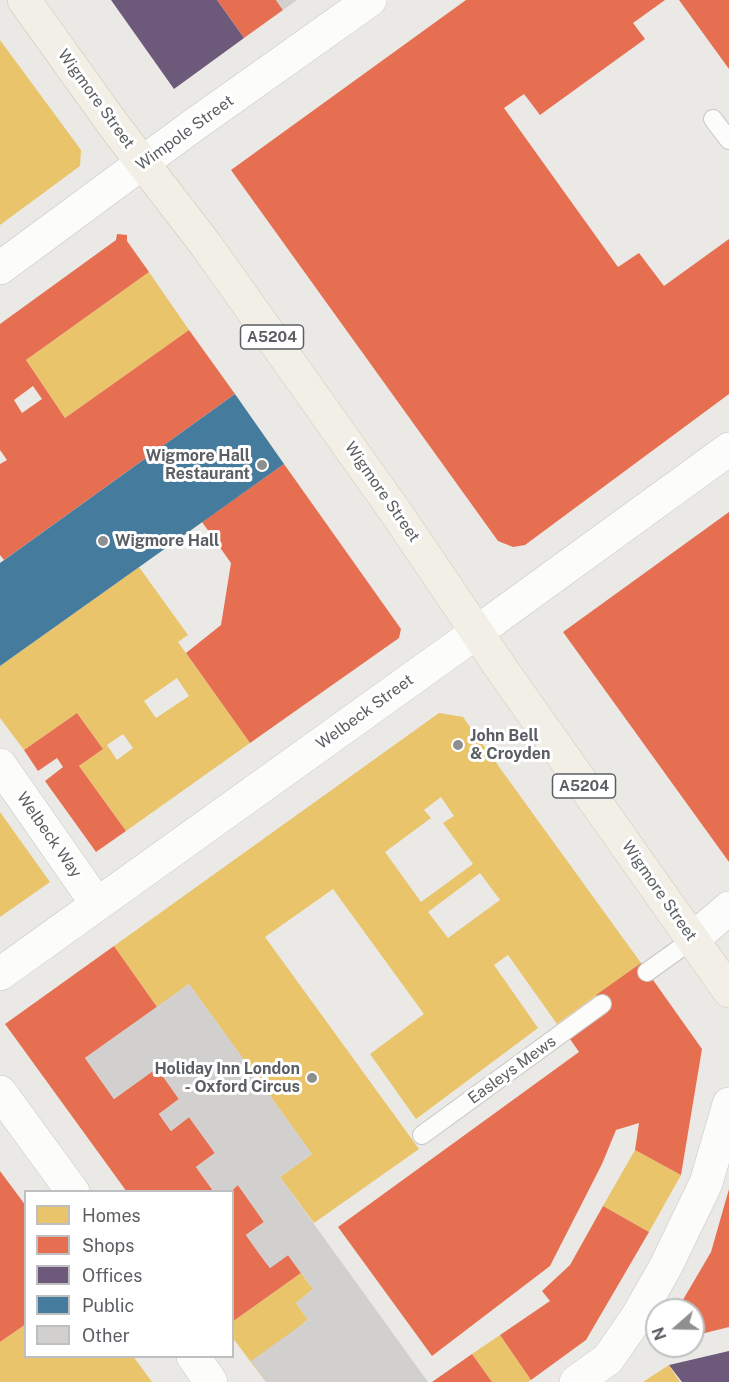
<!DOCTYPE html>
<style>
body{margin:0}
#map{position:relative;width:729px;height:1382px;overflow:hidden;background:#eae9e5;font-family:"Public Sans",sans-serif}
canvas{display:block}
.legend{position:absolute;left:24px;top:1190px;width:210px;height:168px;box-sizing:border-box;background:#fff;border:2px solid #bdbfc0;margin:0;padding:8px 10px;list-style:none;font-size:18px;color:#5b5e62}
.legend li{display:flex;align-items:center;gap:12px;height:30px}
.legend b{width:30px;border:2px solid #bdbfc0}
.north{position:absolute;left:645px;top:1298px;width:60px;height:60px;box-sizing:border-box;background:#fff;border:2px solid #bdbfc0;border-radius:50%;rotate:250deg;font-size:16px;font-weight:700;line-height:24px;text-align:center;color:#5b5e62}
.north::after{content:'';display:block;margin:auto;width:21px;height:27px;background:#8d8f90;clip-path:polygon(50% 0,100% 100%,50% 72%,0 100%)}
</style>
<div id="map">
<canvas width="729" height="1382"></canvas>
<ul class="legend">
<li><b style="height:16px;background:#e9c46a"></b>Homes</li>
<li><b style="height:16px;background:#e76f51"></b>Shops</li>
<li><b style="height:16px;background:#6d597a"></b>Offices</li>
<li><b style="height:16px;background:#457b9d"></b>Public</li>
<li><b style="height:16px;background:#d1d0ce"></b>Other</li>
</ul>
<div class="north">N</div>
</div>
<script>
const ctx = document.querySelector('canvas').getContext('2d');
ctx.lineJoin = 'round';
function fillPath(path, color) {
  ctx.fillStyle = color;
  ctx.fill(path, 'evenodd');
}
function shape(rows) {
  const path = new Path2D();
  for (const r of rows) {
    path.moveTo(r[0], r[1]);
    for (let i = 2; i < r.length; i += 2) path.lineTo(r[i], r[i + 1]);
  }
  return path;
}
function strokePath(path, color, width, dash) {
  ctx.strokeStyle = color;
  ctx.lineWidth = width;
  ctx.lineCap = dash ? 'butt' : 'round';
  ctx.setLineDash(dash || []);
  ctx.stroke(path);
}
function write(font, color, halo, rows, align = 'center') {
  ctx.font = font + ' "Public Sans",sans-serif';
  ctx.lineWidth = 6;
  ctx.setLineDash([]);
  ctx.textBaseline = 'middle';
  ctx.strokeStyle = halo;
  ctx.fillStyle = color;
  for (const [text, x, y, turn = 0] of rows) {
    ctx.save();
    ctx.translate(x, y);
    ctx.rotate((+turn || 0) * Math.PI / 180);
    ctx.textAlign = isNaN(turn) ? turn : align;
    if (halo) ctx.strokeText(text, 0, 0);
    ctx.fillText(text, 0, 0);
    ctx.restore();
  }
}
const homes = shape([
 [0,40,81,150,80,166,0,225],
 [149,272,189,330,65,418,26,360],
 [139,567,188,635,178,642,250,743,126,831,79,766,103,749,77,713,24,750,0,718,0,666],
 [177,678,189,696,156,718,144,701],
 [123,734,133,748,117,760,107,745],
 [439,713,463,717,641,963,557,1024,508,955,494,965,538,1028,416,1119,370,1054,424,1014,333,889,265,937,419,1149,314,1223,280,1177,312,1154,189,984,157,1007,114,946],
 [441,797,454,816,443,823,473,864,421,902,385,852,431,818,424,810],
 [480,873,500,900,448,938,428,912],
 [0,812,50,882,0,917],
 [635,1150,681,1175,649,1232,603,1206],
 [301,1273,313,1289,296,1303,308,1320,303,1323,315,1340,335,1324,329,1315,349,1300,408,1382,365,1382,348,1359,331,1372,338,1382,266,1382,232,1337,232,1322],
 [26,1324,26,1356,133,1356,152,1382,0,1382,0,1342],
 [500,1335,531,1380,528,1382,492,1382,472,1354],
 [669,1365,680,1382,643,1382]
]);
const shops = shape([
 [217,0,276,0,283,10,244,38],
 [466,0,665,0,633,23,645,39,540,115,524,94,504,108,618,267,639,253,664,286,729,239,729,394,525,545,513,547,498,541,231,170],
 [679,0,729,0,729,69],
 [117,234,127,235,127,241,149,272,26,360,65,418,189,330,235,394,4,560,0,555,0,464,7,460,0,450,0,324,116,240],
 [33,386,42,399,22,413,14,400],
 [284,464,401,629,399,638,250,743,186,653,221,625,231,563,202,522],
 [729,512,729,862,563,632],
 [77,713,103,749,79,766,126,831,96,852,45,781,63,767,57,758,38,771,24,750],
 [114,946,157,1007,85,1058,114,1099,157,1068,179,1099,159,1114,171,1131,189,1117,215,1153,196,1167,214,1192,127,1192,5,1024],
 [641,963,702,1049,681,1175,635,1150,639,1123,616,1130,602,1164,550,1266,432,1356,338,1227,579,1052,570,1039,608,1012,596,995],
 [0,1171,26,1206,26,1324,0,1342],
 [238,1185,264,1222,246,1235,258,1252,270,1268,288,1255,301,1273,232,1322,232,1192,230,1192],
 [729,1189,729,1327,693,1336,693,1310,677,1310,711,1252],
 [603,1206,649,1232,586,1340,531,1380,500,1335,550,1301,542,1291,570,1265],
 [472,1354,492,1382,432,1382]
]);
const offices = shape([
 [111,0,217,0,244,38,174,89],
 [729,1351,729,1382,682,1382,669,1365]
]);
const public = shape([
 [235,394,284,464,0,666,0,563]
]);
const building = shape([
 [276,0,297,0,283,10],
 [189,984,312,1154,280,1177,428,1382,266,1382,251,1361,308,1320,296,1303,313,1289,288,1255,270,1268,258,1252,246,1235,264,1222,238,1185,230,1191,214,1191,196,1167,215,1153,189,1117,171,1131,159,1114,179,1099,157,1068,114,1099,85,1058]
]);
const lane = shape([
 [713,119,729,140],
 [647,972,693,939],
 [422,1135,602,1004]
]);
const street = shape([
 [0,765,97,904],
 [693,939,729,908],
 [0,974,477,632],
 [0,1092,73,1192],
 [193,1356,211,1382],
 [576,1382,608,1359,637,1317,666,1266,706,1183,729,1104]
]);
const secondary = shape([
 [0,268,191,127,370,0],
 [477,632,729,449]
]);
const primary = shape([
 [24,0,115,127,206,245,397,514,503,671,729,991]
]);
const markers = [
 [262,465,6,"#8d8f90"],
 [103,541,6,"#8d8f90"],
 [458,745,6,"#8d8f90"],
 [312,1078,6,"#8d8f90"]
];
const shields = [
 [272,337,63],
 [584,786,63]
];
const shieldNames = [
 ["A5204",272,337],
 ["A5204",584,786]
];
const streetNames = [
 ["Wigmore Street",96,99,54],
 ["Wimpole Street",185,133,-36],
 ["Wigmore Street",382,492,55],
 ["Welbeck Street",365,712,-36],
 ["Welbeck Way",49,835,55],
 ["Wigmore Street",659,891,55],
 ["Easleys Mews",512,1070,-36]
];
const poiNames = [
 ["Wigmore Hall",250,456],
 ["Restaurant",250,474],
 ["Wigmore Hall",115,541,"left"],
 ["John Bell",470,736,"left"],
 ["& Croyden",470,754,"left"],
 ["Holiday Inn London",300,1069],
 ["- Oxford Circus",300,1087]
];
fillPath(homes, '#e9c46a');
fillPath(shops, '#e76f51');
fillPath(offices, '#6d597a');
fillPath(public, '#457b9d');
fillPath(building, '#d1d0ce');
strokePath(lane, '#c6c6c6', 20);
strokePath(street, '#c6c6c6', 34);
strokePath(secondary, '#c7c7c7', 34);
strokePath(primary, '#d1c8b4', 34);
strokePath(lane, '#fcfcfb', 18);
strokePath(street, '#fcfcfb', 33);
strokePath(secondary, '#fcfcfb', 33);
strokePath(primary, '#f2efe7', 33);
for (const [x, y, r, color] of markers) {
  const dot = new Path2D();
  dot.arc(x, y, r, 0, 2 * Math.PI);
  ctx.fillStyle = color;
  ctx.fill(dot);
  strokePath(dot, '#fff', 2);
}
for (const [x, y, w] of shields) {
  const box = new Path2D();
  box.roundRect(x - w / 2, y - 12, w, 24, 4.5);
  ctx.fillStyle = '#fff';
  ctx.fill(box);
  strokePath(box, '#5b5e62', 1.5);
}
write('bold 15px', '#5b5e62', null, shieldNames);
write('16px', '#5b5e62', '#fff', streetNames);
write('bold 16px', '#5b5e62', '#fff', poiNames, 'right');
</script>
